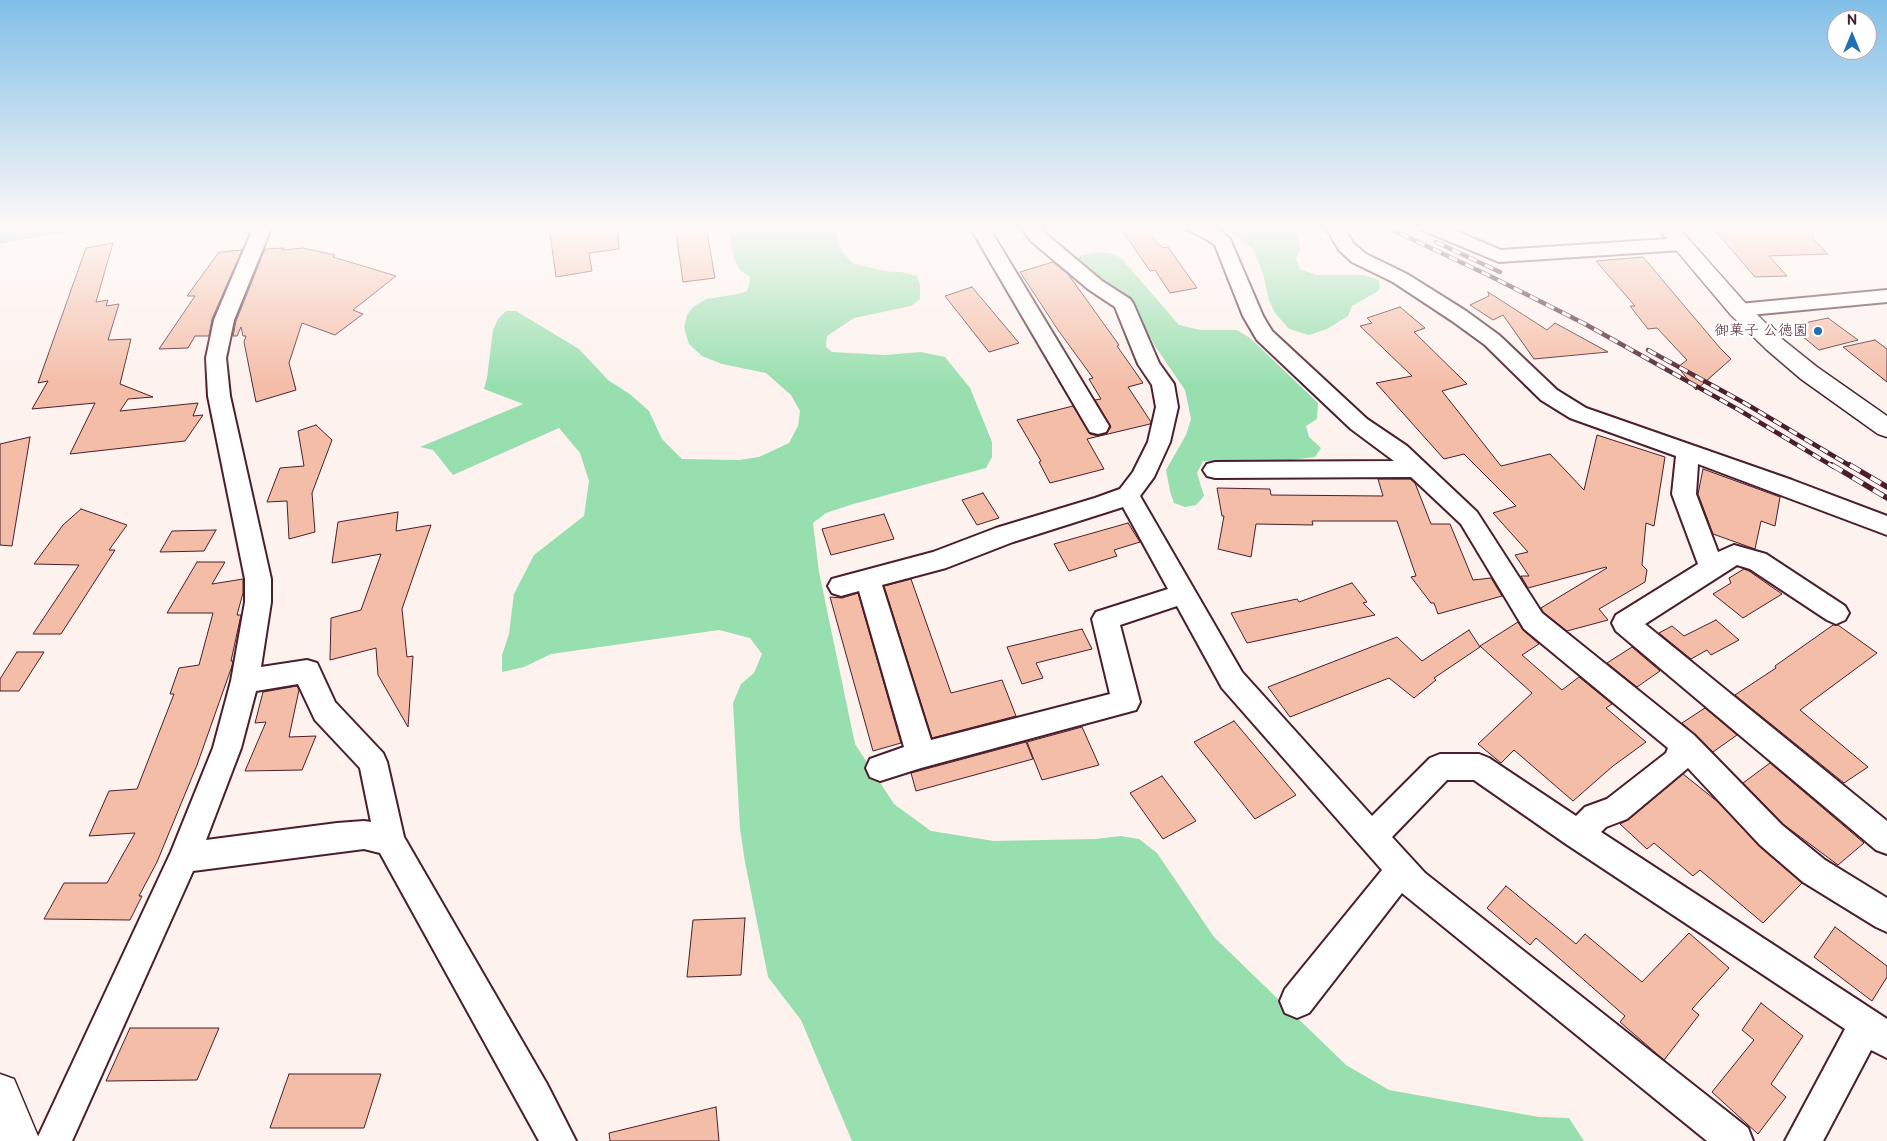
<!DOCTYPE html>
<meta charset="utf-8">
<style>
body{margin:0}
#map{position:relative;width:1887px;height:1141px;overflow:hidden;background:#fdf2ee;font-family:"Balsamiq Sans",sans-serif}
canvas{display:block}
.north{position:absolute;left:1827px;top:10px;width:50px;height:50px;box-sizing:border-box;background:#fff;border:1px solid #b7a5aa;border-radius:50%;rotate:0deg;font-size:14px;font-weight:700;line-height:20px;text-align:center;color:#4a1f2b}
.north::after{content:'';display:block;margin:auto;width:18px;height:22px;background:#1f6fb2;clip-path:polygon(50% 0,100% 100%,50% 72%,0 100%)}
</style>
<div id="map">
<canvas width="1887" height="1141"></canvas>
<div class="north">N</div>
</div>
<script>
const ctx = document.querySelector('canvas').getContext('2d');
ctx.lineJoin = 'round';
function fillPath(path, color) {
  ctx.fillStyle = color;
  ctx.fill(path, 'evenodd');
}
function shape(rows) {
  const path = new Path2D();
  for (const r of rows) {
    path.moveTo(r[0], r[1]);
    for (let i = 2; i < r.length; i += 2) path.lineTo(r[i], r[i + 1]);
  }
  return path;
}
function strokePath(path, color, width, dash) {
  ctx.strokeStyle = color;
  ctx.lineWidth = width;
  ctx.lineCap = dash ? 'butt' : 'round';
  ctx.setLineDash(dash || []);
  ctx.stroke(path);
}
function write(font, color, halo, rows, align = 'center') {
  ctx.font = font + ' "Balsamiq Sans","Klee One",sans-serif';
  ctx.lineWidth = 5;
  ctx.setLineDash([]);
  ctx.textBaseline = 'middle';
  ctx.strokeStyle = halo;
  ctx.fillStyle = color;
  for (const [text, x, y, turn = 0] of rows) {
    ctx.save();
    ctx.translate(x, y);
    ctx.rotate((+turn || 0) * Math.PI / 180);
    ctx.textAlign = isNaN(turn) ? turn : align;
    if (halo) ctx.strokeText(text, 0, 0);
    ctx.fillText(text, 0, 0);
    ctx.restore();
  }
}
const green = shape([
 [727,226,837,226,837,236,841,251,854,264,885,271,901,272,917,276,920,285,920,299,911,306,854,318,827,336,826,347,832,352,884,355,921,352,945,357,970,388,992,442,992,457,986,468,850,505,826,513,813,523,819,572,855,744,894,804,931,831,994,841,1095,839,1121,836,1139,839,1157,853,1214,937,1346,1065,1389,1090,1539,1117,1569,1118,1584,1141,852,1141,801,1020,768,977,745,862,740,829,733,703,741,684,754,673,762,654,750,638,719,630,551,654,524,667,502,672,502,655,509,634,514,594,534,555,584,516,589,481,580,453,559,428,453,475,433,450,420,447,523,404,484,389,487,378,493,330,498,319,506,311,516,311,579,349,608,380,631,395,649,411,662,439,682,459,739,460,759,457,789,443,798,426,800,411,791,395,766,373,722,364,702,356,689,344,684,328,687,315,693,307,706,299,738,294,747,291,749,285,750,277,740,270,735,261],
 [1212,226,1292,228,1299,237,1300,250,1296,258,1300,269,1316,275,1364,275,1379,280,1380,287,1378,291,1352,306,1348,316,1327,329,1309,335,1289,329,1275,313,1269,300,1263,274,1253,249,1236,235],
 [1098,252,1115,254,1122,259,1179,325,1200,330,1237,330,1250,338,1318,403,1317,419,1306,426,1309,437,1321,448,1315,457,1292,460,1203,461,1197,473,1204,496,1196,505,1185,507,1174,503,1170,491,1166,470,1186,435,1191,419,1185,390,1155,346,1134,306,1095,278,1076,260,1081,255]
]);
const water = shape([
 [25,226,96,226,0,243,0,230,25,226]
]);
const building = shape([
 [549,226,618,226,619,249,589,253,592,271,556,277,549,226],
 [675,226,706,226,715,278,683,282,675,226],
 [1119,226,1142,226,1163,248,1168,247,1197,288,1170,293,1155,270,1150,271,1119,226],
 [1711,226,1813,226,1813,239,1828,254,1769,256,1787,276,1755,277,1711,226],
 [113,243,96,302,108,300,106,306,119,304,108,340,131,339,120,384,153,397,128,399,120,411,198,403,193,416,203,415,185,441,70,454,95,403,32,409,48,381,38,383,86,248,113,243],
 [284,248,282,250,303,248,335,255,333,257,396,276,353,310,363,314,335,335,302,323,289,363,296,390,256,402,244,342,246,336,243,336,241,327,237,336,233,336,236,321,265,249,284,248],
 [242,250,212,319,209,336,195,336,188,348,159,349,195,296,187,296,219,252,242,250],
 [1643,257,1720,348,1731,359,1696,390,1678,367,1687,360,1657,328,1648,329,1630,306,1635,306,1596,261,1643,257],
 [1053,262,1068,274,1119,345,1117,346,1143,383,1128,387,1151,422,1150,424,1087,439,1104,469,1050,483,1039,462,1041,461,1017,420,1073,406,1090,434,1098,436,1106,434,1111,427,1095,400,1101,399,1089,379,1093,378,1058,330,1020,272,1053,262],
 [972,287,1019,343,989,352,945,296,972,287],
 [1488,292,1547,330,1555,323,1608,352,1534,359,1503,315,1493,320,1470,305,1489,296,1488,292],
 [1400,307,1425,328,1414,332,1467,384,1442,391,1501,466,1550,454,1584,490,1597,435,1665,457,1654,526,1646,523,1642,565,1647,570,1645,582,1599,609,1608,620,1567,631,1543,612,1541,608,1607,568,1606,567,1528,588,1521,576,1529,576,1515,555,1528,552,1493,513,1516,506,1464,454,1444,459,1376,383,1412,376,1360,326,1372,323,1367,318,1400,307],
 [1828,318,1858,340,1819,350,1790,326,1828,318],
 [1875,340,1887,349,1887,382,1843,347,1875,340],
 [316,425,332,440,312,493,315,532,289,539,287,501,267,502,280,468,304,466,298,431,316,425],
 [30,437,12,546,0,545,0,444,30,437],
 [1703,469,1780,497,1775,526,1761,521,1755,549,1713,534,1698,494,1703,469],
 [1378,479,1410,479,1415,483,1431,524,1450,524,1473,580,1491,578,1502,596,1438,614,1434,603,1431,603,1411,577,1416,576,1397,521,1312,521,1313,525,1256,524,1251,557,1218,549,1224,516,1222,516,1217,488,1270,489,1271,495,1383,496,1378,479],
 [983,493,999,518,977,525,962,500,983,493],
 [81,509,127,525,109,550,115,550,61,634,33,634,79,565,34,564,63,525,81,509],
 [398,512,396,531,431,525,402,609,407,657,413,656,408,727,378,675,376,648,330,660,331,618,361,610,381,554,332,563,338,522,398,512],
 [884,514,894,539,831,555,822,529,884,514],
 [1128,523,1140,542,1114,550,1117,556,1069,571,1054,544,1128,523],
 [216,530,204,551,160,552,172,531,216,530],
 [197,562,225,562,212,584,243,579,243,593,237,615,241,615,231,661,233,661,232,666,197,765,157,862,139,896,142,896,130,920,44,919,64,883,107,883,135,833,89,836,109,791,137,789,174,694,170,694,179,668,199,665,213,613,167,613,197,562],
 [1744,569,1749,571,1782,594,1743,618,1713,594,1731,583,1729,578,1744,569],
 [911,579,951,693,1002,680,1016,716,932,738,884,586,911,579],
 [1352,583,1367,602,1363,603,1375,615,1247,643,1231,613,1297,599,1299,602,1352,583],
 [858,593,901,743,873,751,830,597,842,598,858,593],
 [1716,620,1739,640,1711,655,1707,650,1691,659,1659,633,1672,626,1684,636,1716,620],
 [1518,622,1523,630,1539,644,1522,655,1562,690,1579,677,1612,704,1606,708,1646,742,1613,766,1573,801,1514,750,1501,763,1478,744,1532,693,1480,646,1518,622],
 [1833,625,1838,625,1877,653,1800,710,1868,767,1844,783,1735,695,1776,668,1775,666,1833,625],
 [1082,629,1092,649,1036,663,1043,678,1022,684,1007,647,1082,629],
 [1469,630,1480,647,1434,678,1436,680,1414,698,1389,678,1290,717,1268,687,1397,637,1422,661,1469,630],
 [1632,647,1660,671,1637,687,1607,663,1632,647],
 [17,652,44,652,19,691,0,691,0,679,17,652],
 [297,686,299,690,289,737,316,736,302,770,245,771,266,722,255,723,263,692,297,686],
 [1705,708,1737,735,1713,752,1682,723,1705,708],
 [1234,721,1296,795,1255,819,1194,742,1234,721],
 [1082,727,1099,765,1042,780,1027,742,1082,727],
 [1026,742,1033,759,916,791,911,773,1026,742],
 [1770,763,1864,843,1838,865,1783,824,1743,783,1770,763],
 [1683,774,1718,802,1759,846,1802,883,1763,923,1700,870,1693,876,1654,843,1647,849,1620,824,1628,820,1683,774],
 [1162,776,1196,821,1163,839,1130,793,1162,776],
 [1506,886,1576,944,1585,934,1642,982,1689,933,1729,968,1692,1009,1699,1015,1664,1060,1620,1022,1625,1016,1536,938,1530,945,1487,908,1506,886],
 [745,918,741,975,687,977,693,920,745,918],
 [1835,927,1887,966,1887,977,1872,1001,1814,957,1835,927],
 [1761,1003,1803,1036,1771,1084,1786,1097,1758,1134,1712,1092,1754,1040,1742,1030,1761,1003],
 [130,1028,219,1028,197,1080,106,1081,130,1028],
 [289,1074,381,1074,364,1128,270,1128,289,1074],
 [716,1107,719,1141,610,1141,609,1133,716,1107]
]);
const minor = shape([
 [254,226,272,226,234,320,226,358,230,396,271,579,271,602,261,667,307,660,317,663,335,702,383,753,387,762,404,837,547,1084,576,1141,539,1141,380,853,364,849,193,871,72,1141,36,1141,171,852,213,748,231,681,245,602,245,579,208,396,206,358,214,320,254,226],
 [298,684,315,720,360,768,371,822,364,821,337,823,206,840,241,748,256,691,298,684],
 [968,226,987,226,991,231,1109,426,1106,432,1098,434,1090,432,974,234,968,226],
 [1020,226,1039,226,1045,233,1102,281,1130,299,1133,303,1159,363,1174,384,1178,407,1170,442,1154,477,1140,496,1242,672,1372,816,1430,758,1440,754,1479,754,1489,758,1576,816,1585,807,1607,799,1666,753,1668,748,1524,629,1461,524,1411,477,1215,478,1207,476,1203,470,1207,464,1215,462,1394,461,1351,429,1257,340,1243,316,1215,245,1208,240,1188,230,1186,226,1209,226,1222,232,1230,239,1263,316,1272,331,1367,419,1407,446,1477,512,1542,613,1694,735,1782,825,1825,860,1887,898,1887,932,1876,927,1803,882,1760,845,1688,768,1627,819,1606,827,1601,832,1887,1019,1887,1058,1871,1050,1823,1141,1785,1141,1845,1029,1566,844,1474,780,1447,780,1392,837,1425,873,1748,1128,1753,1141,1707,1141,1402,893,1309,1013,1297,1018,1285,1013,1280,1001,1285,989,1382,870,1222,688,1177,606,1120,625,1140,702,1136,710,921,768,880,781,870,777,866,768,870,759,904,747,859,591,841,596,832,593,828,586,832,579,933,552,996,528,1095,498,1120,489,1133,472,1148,442,1156,407,1152,385,1138,364,1115,307,1088,289,1031,241,1020,226],
 [1123,507,1168,589,1096,612,1092,619,1110,694,931,740,882,585,946,568,1013,542,1123,507],
 [1325,226,1343,226,1353,243,1366,254,1407,274,1466,311,1499,335,1557,390,1586,408,1792,480,1887,516,1887,535,1698,464,1696,494,1718,552,1734,545,1766,554,1845,606,1849,613,1845,620,1836,624,1827,620,1750,569,1737,565,1645,624,1887,821,1887,854,1876,850,1616,631,1612,623,1616,615,1698,564,1672,494,1676,456,1570,418,1541,400,1485,345,1452,321,1393,282,1352,262,1339,250,1325,226],
 [1420,226,1444,226,1501,250,1682,238,1689,240,1691,244,1689,248,1682,250,1499,262,1422,230,1420,226],
 [1887,290,1887,302,1739,316,1732,314,1729,310,1732,306,1739,304,1887,290]
]);
const tertiary = shape([
 [1656,226,1677,226,1747,305,1782,339,1817,367,1887,416,1887,437,1878,434,1801,379,1766,349,1731,315,1656,226]
]);
const trunk = shape([
 [0,1074,14,1079,40,1141,0,1141,0,1074]
]);
const railFar1 = shape([
 [1384,226,1488,275,1585,324,1739,410,1834,467],
 [1436,242,1500,272],
 [1648,350,1748,405,1852,467]
]);
const rail = shape([
 [1832,465,1887,498],
 [1850,465,1887,487]
]);
const markers = [
 [1818,331,5,"#1f6fb2"]
];
const poiNames = [
 ["御菓子 公徳園",1808,331]
];
fillPath(green, '#97dfae');
fillPath(water, '#87cfe8');
strokePath(water, '#6f899c', 1);
fillPath(building, '#f4bda8');
strokePath(building, '#4a1f2b', 1);
strokePath(minor, '#4a1f2b', 4);
strokePath(tertiary, '#4a1f2b', 3);
strokePath(trunk, '#4a1f2b', 3);
fillPath(minor, '#fff');
fillPath(tertiary, '#fff');
fillPath(trunk, '#fff');
strokePath(railFar1, '#4a1f2b', 4.5);
strokePath(rail, '#4a1f2b', 5.5);
strokePath(railFar1, '#fff', 3, [9]);
strokePath(rail, '#fff', 4, [12]);
const sky = ctx.createLinearGradient(0, 0, 0, 386);
sky.addColorStop(0, '#81bfe8');
sky.addColorStop(0.59, '#fef9f7');
sky.addColorStop(1, '#fef9f700');
ctx.fillStyle = sky;
ctx.fillRect(0, 0, 1887, 386);
for (const [x, y, r, color] of markers) {
  const dot = new Path2D();
  dot.arc(x, y, r, 0, 2 * Math.PI);
  ctx.fillStyle = color;
  ctx.fill(dot);
  strokePath(dot, '#fff', 2);
}
write('15px', '#4a1f2b', '#fff', poiNames, 'right');
</script>
